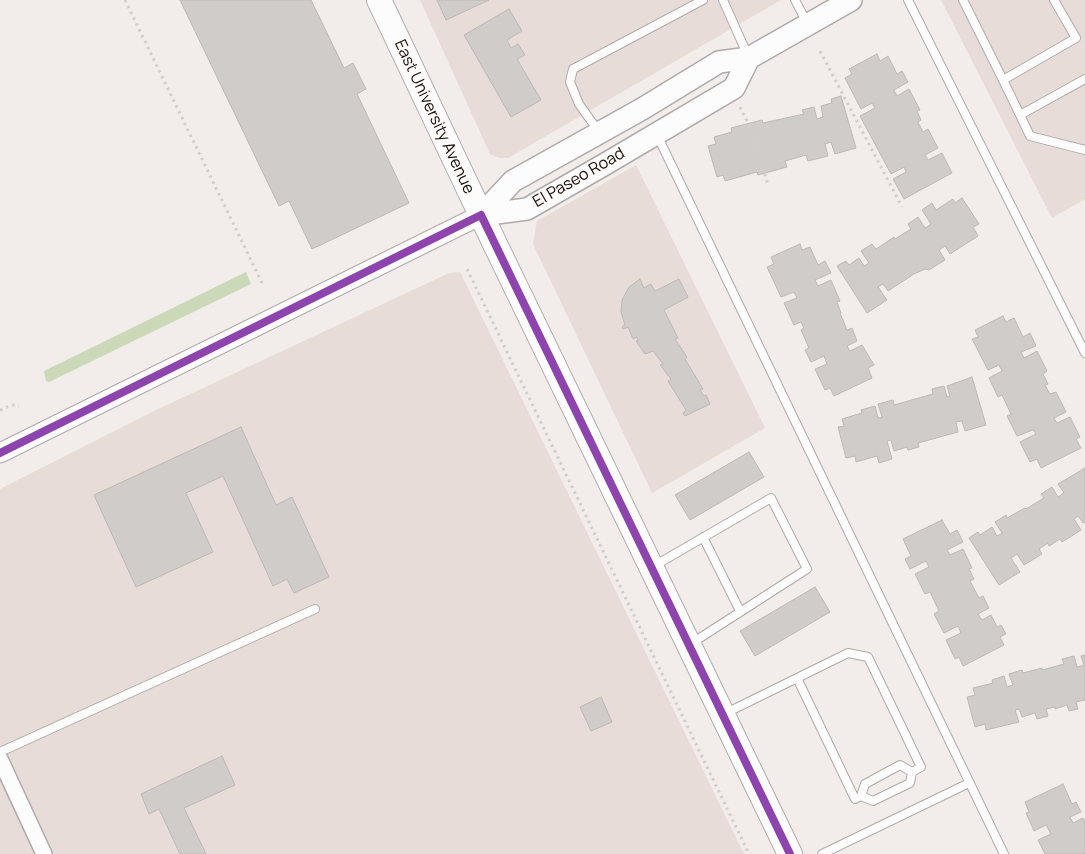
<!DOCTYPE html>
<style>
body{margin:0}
canvas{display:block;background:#f2ecea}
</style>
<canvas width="1085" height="854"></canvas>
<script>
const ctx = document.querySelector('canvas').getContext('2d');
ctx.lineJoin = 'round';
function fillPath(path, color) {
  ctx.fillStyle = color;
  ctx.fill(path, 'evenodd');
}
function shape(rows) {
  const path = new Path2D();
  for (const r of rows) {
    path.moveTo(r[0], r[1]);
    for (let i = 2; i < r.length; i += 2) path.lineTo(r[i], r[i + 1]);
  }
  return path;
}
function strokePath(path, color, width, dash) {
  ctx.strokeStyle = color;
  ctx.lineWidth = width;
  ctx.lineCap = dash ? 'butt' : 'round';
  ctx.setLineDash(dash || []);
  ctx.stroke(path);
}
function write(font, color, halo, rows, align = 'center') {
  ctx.font = font + ' Manrope,sans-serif';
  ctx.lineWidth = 4;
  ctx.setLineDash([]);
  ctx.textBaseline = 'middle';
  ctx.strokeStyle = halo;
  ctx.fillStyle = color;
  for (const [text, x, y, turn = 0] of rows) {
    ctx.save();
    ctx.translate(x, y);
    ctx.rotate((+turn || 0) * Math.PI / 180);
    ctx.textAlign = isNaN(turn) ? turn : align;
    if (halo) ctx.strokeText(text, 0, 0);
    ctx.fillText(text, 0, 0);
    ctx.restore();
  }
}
const built = shape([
 [420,0,781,0,508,158,499,158,490,154],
 [941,0,1085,0,1085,199,1052,218],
 [636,165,765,428,652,493,533,244,537,221],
 [460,272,744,854,0,854,0,489,154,411,449,273]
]);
const green = shape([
 [246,272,251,284,49,382,46,381,44,371]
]);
const building = shape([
 [180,0,311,0,344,68,353,63,366,89,357,94,409,203,312,249,289,201,279,206,180,0],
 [437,0,489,0,446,20,437,0],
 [509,9,522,31,507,40,511,48,518,44,525,55,517,59,541,100,511,117,464,35,509,9],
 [877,54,880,61,888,56,897,74,902,71,908,82,894,90,897,96,909,89,920,110,917,111,921,120,918,122,923,132,928,129,938,148,925,155,928,160,942,153,952,173,904,199,893,179,906,172,904,167,891,174,860,116,875,108,872,103,861,109,845,78,852,74,849,69,877,54],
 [841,96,856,148,835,154,831,142,825,144,828,156,808,161,806,155,785,161,787,167,758,175,757,172,725,181,723,175,717,177,708,146,716,144,714,137,732,132,731,128,762,120,763,123,804,114,802,110,814,107,817,119,823,117,821,106,832,103,831,99,841,96],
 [962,198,979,224,973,227,978,236,950,254,945,246,939,250,945,260,929,270,925,269,914,274,888,291,883,284,878,287,887,300,867,313,837,266,846,261,849,265,859,258,864,266,869,263,861,251,872,244,876,249,894,237,895,239,911,229,908,224,918,217,925,228,931,224,922,210,932,203,936,210,953,199,955,203,962,198],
 [800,244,802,250,810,247,818,265,825,261,831,273,815,280,818,286,831,280,840,301,837,302,841,313,840,313,847,330,852,328,857,341,847,346,850,351,862,345,874,365,868,368,872,378,834,396,830,388,825,390,815,369,827,364,824,356,811,362,805,350,809,348,801,330,804,328,801,322,794,325,784,303,797,298,794,292,781,297,767,267,774,264,771,257,800,244],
 [640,279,644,288,651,284,655,291,679,279,688,297,664,310,678,338,675,339,687,357,685,359,703,389,700,390,704,396,706,395,710,404,685,416,683,413,686,410,668,381,671,379,660,365,663,364,653,351,645,354,636,341,638,340,637,337,633,339,628,327,623,329,622,327,625,325,621,312,622,300,629,287,640,279],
 [1003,316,1006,322,1014,318,1023,337,1030,333,1036,346,1021,352,1024,358,1037,351,1047,371,1043,374,1048,384,1045,385,1050,394,1056,392,1066,412,1054,418,1057,423,1070,417,1080,437,1076,439,1081,448,1041,468,1037,459,1030,462,1020,442,1036,434,1033,430,1017,436,1007,416,1011,414,1002,395,998,397,989,378,1002,371,999,365,988,370,972,339,978,337,975,330,1003,316],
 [972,377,986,425,965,431,962,421,956,422,958,432,918,443,919,447,908,450,907,447,894,451,891,440,887,441,892,459,879,463,877,456,856,462,855,456,846,458,838,427,844,426,842,419,862,413,861,410,875,406,878,418,882,417,878,404,893,400,894,405,933,394,932,389,944,386,947,397,950,396,947,386,972,377],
 [241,427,276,505,292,497,329,577,294,593,287,579,273,586,223,476,186,493,213,552,136,587,94,495,241,427],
 [749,452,764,477,690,520,675,495,749,452],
 [1085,468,1085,522,1083,523,1078,516,1074,519,1081,530,1062,542,1060,539,1049,546,1048,543,1039,549,1042,554,1024,565,1017,554,1011,558,1020,572,999,585,969,538,978,532,980,535,992,527,997,536,1002,533,995,522,1006,515,1007,518,1025,508,1026,509,1044,498,1041,494,1052,487,1058,497,1064,493,1058,484,1085,468],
 [942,520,950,534,957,530,963,542,947,550,950,555,963,549,972,568,969,569,974,579,970,581,979,598,983,596,989,608,978,614,982,620,991,615,997,627,1001,625,1006,634,1000,637,1004,645,963,666,959,657,955,659,946,640,961,633,958,626,944,633,934,614,939,611,930,592,925,594,915,574,929,567,926,561,910,569,905,559,911,556,903,539,942,520],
 [815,587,830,612,755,656,740,631,815,587],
 [1085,655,1085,700,1076,702,1078,709,1069,711,1067,705,1055,709,1055,707,1046,709,1048,716,1037,719,1035,713,1022,717,1019,709,1015,710,1019,722,986,730,985,724,975,727,967,697,975,695,973,688,993,683,992,680,1004,676,1007,687,1013,685,1009,674,1022,670,1023,673,1042,668,1042,670,1064,664,1062,659,1074,656,1077,667,1084,665,1081,656,1085,655],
 [601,697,612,722,591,731,580,707,601,697],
 [222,756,235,785,184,808,206,854,180,854,159,809,149,814,141,794,222,756],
 [1063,784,1072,804,1076,802,1081,812,1070,817,1073,823,1083,818,1085,822,1085,854,1045,854,1038,840,1051,834,1046,825,1034,831,1026,813,1029,812,1025,802,1063,784]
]);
const path = shape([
 [125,0,263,285],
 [820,51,902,207],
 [740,107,751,129,768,185],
 [467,269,749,854],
 [0,410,12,405,19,406]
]);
const service = shape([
 [723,0,748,56],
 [795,0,807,23],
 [908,0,1085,353],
 [963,0,1003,80,1076,38,1054,0],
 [1003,80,1020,115,1085,79],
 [1020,115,1030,136,1085,150],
 [599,132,579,104,570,82,573,69,703,0],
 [657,135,1004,854],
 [703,537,740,611],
 [654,566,771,498,807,569,692,643],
 [726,713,848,653,868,657,921,767,912,772,900,765,865,784,861,796,855,799,797,678],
 [0,752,315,609],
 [861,796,873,801,910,783,912,772],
 [822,854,969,783]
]);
const minor = shape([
 [0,759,44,854]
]);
const tertiary = shape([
 [0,453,481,215]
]);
const secondary = shape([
 [481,215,513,181,642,109,719,62,749,58,851,0],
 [481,215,527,209,607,163,734,88,749,58]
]);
const primary = shape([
 [379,0,481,215,790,854]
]);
const bus1 = shape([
 [481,215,790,854],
 [0,453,481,215]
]);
const streetNames = [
 ["East University Avenue",434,117,65],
 ["El Paseo Road",579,178,-30]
];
fillPath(built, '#e8dcd9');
fillPath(green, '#cbd9b8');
fillPath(building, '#d0ccca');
strokePath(building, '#bdb8b7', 1);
strokePath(service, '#aeaaa9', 10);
strokePath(minor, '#aeaaa9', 18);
strokePath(tertiary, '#aeaaa9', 21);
strokePath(secondary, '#aeaaa9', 24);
strokePath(primary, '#aeaaa9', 26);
strokePath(path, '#d0cece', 3, [2.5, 4]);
strokePath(service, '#fdfcfc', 8);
strokePath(minor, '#fdfcfc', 15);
strokePath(tertiary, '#fdfcfc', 19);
strokePath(secondary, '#fdfcfc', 21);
strokePath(primary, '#fdfcfc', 24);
strokePath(bus1, '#8e44ad', 8);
write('16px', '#13100f', '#fff9f7', streetNames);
</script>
